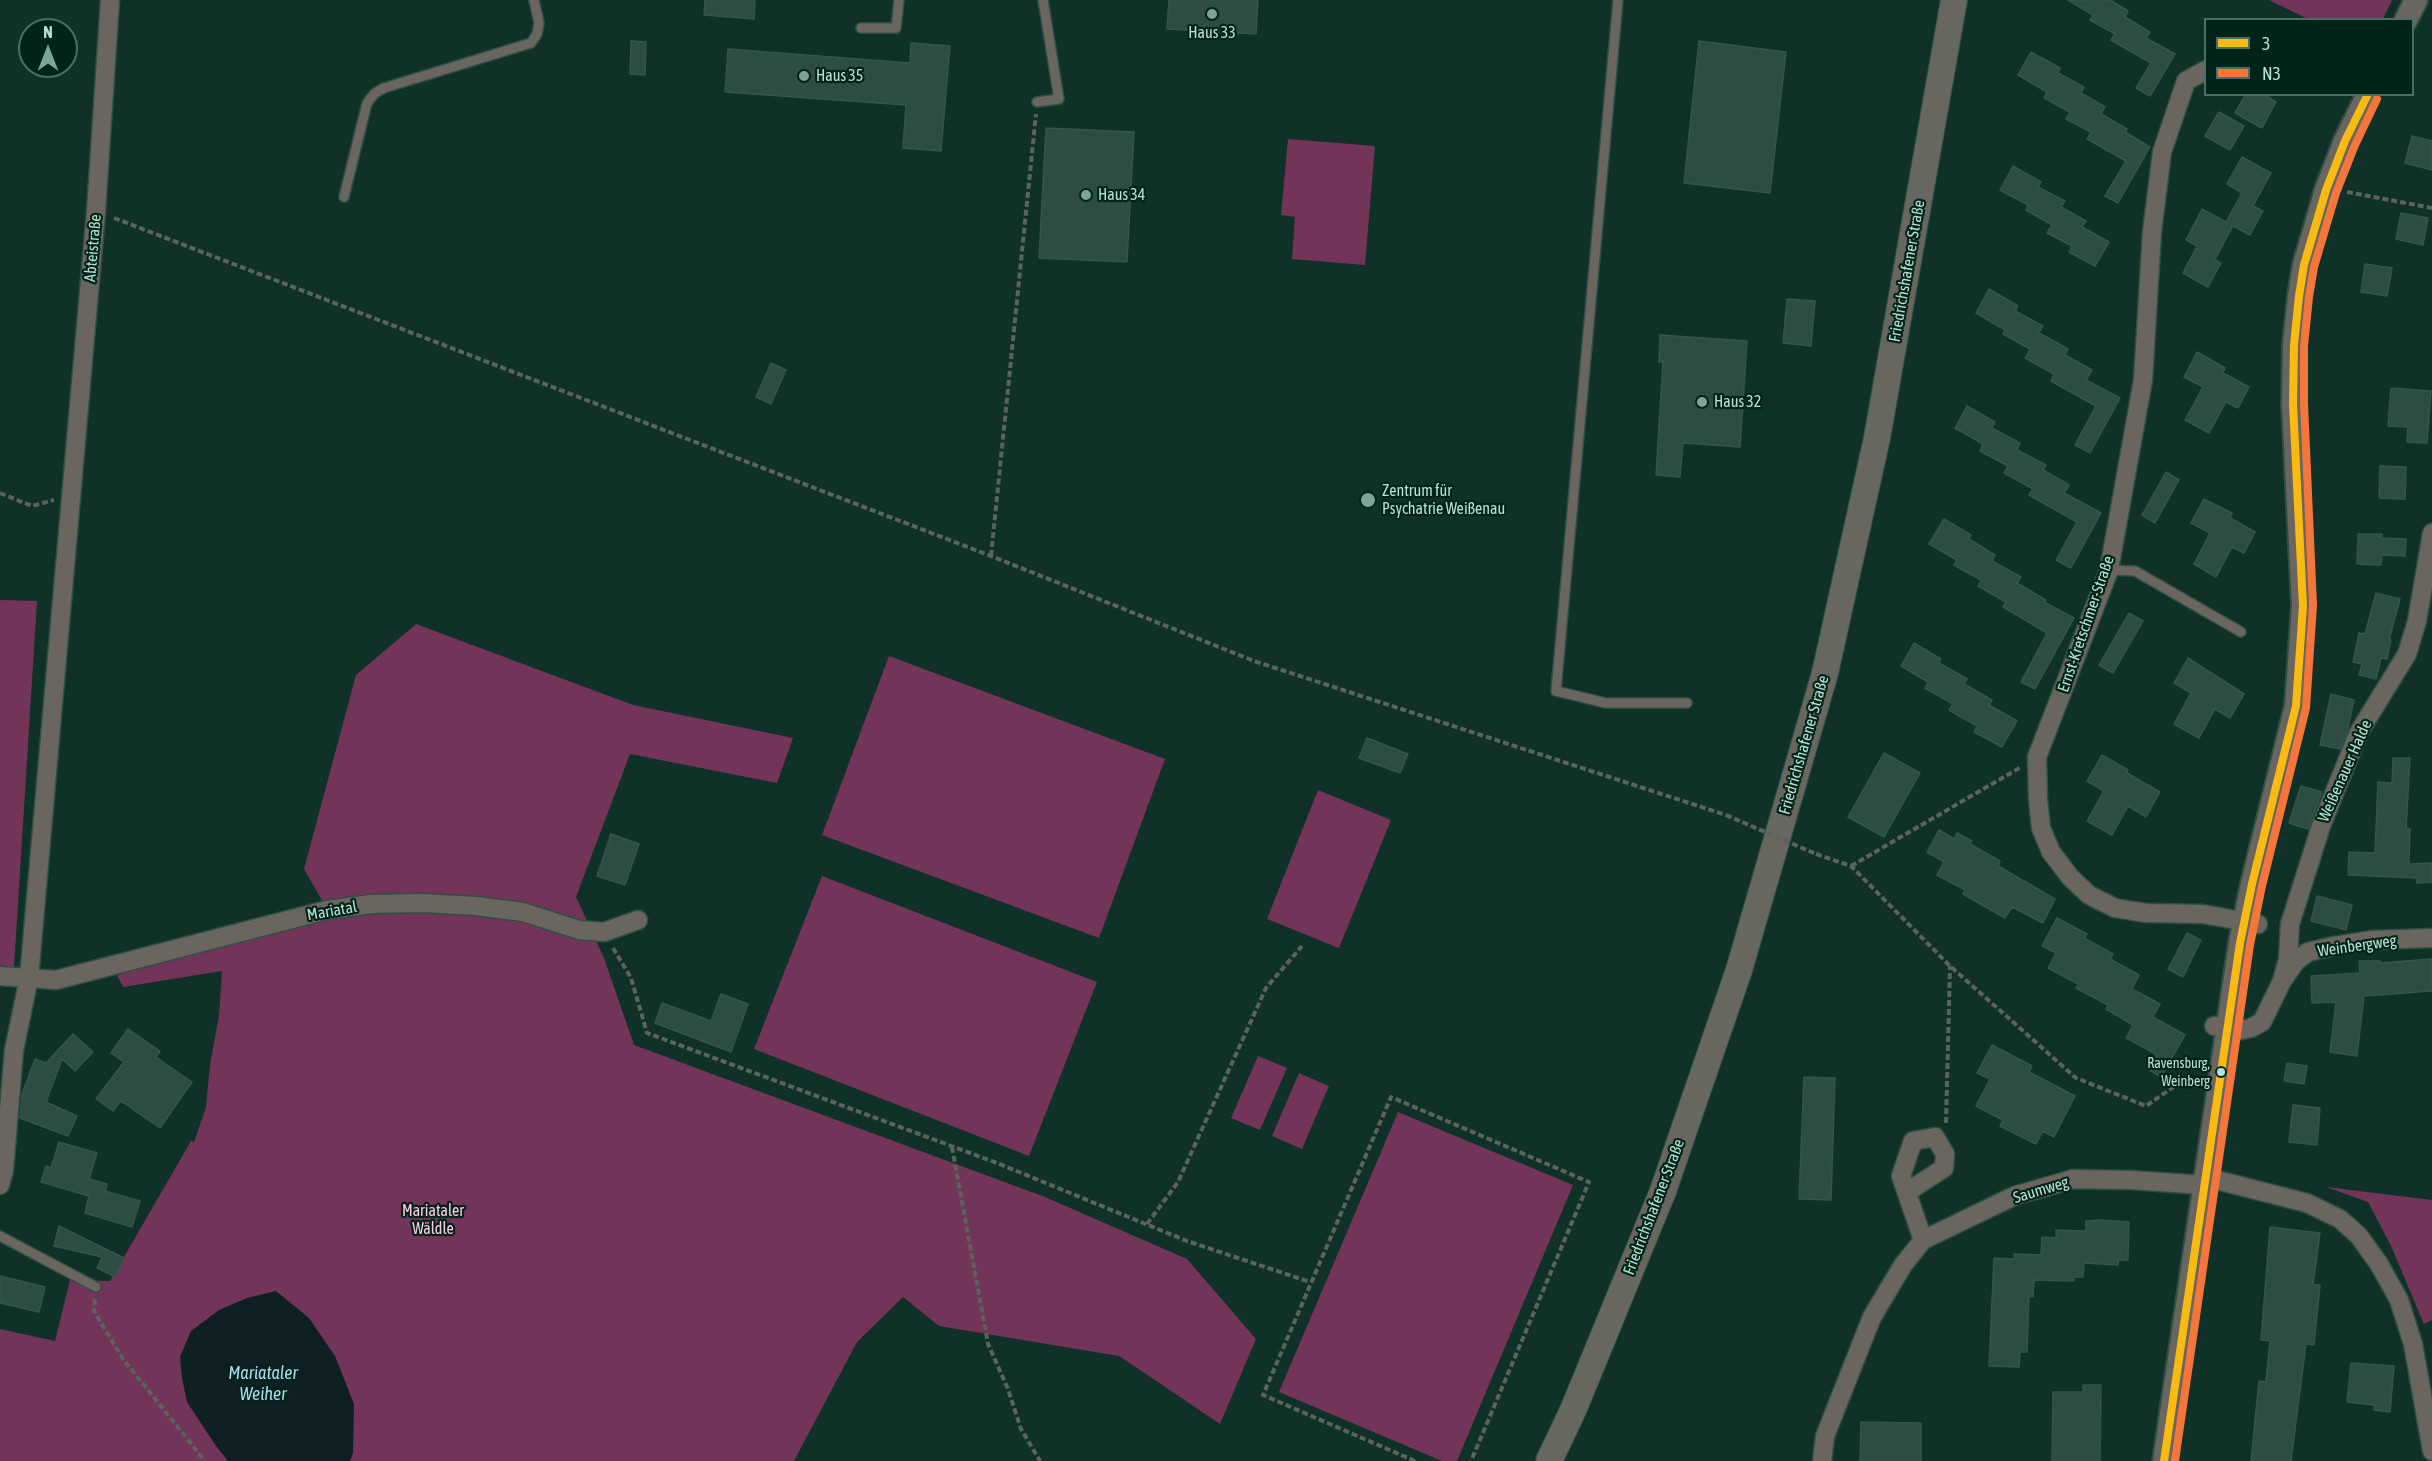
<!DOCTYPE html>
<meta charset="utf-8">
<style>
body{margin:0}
#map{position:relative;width:2432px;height:1461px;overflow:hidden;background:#0f3128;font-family:"Asap Condensed",sans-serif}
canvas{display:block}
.legend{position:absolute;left:2204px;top:18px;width:210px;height:78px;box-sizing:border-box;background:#022319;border:2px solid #4a7063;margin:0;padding:8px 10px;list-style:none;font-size:18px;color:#b5e3d1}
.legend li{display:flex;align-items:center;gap:12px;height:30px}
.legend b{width:30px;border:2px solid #4a7063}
.north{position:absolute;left:18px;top:18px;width:60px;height:60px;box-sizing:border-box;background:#022319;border:2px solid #4a7063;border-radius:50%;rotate:0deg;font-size:16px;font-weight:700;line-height:24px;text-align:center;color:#b5e3d1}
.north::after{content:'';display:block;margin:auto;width:21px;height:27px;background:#7ba596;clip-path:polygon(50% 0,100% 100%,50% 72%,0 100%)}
</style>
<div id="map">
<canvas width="2432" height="1461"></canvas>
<ul class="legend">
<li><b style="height:8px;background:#f9ba12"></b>3</li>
<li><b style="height:8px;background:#f5763a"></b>N3</li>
</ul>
<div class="north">N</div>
</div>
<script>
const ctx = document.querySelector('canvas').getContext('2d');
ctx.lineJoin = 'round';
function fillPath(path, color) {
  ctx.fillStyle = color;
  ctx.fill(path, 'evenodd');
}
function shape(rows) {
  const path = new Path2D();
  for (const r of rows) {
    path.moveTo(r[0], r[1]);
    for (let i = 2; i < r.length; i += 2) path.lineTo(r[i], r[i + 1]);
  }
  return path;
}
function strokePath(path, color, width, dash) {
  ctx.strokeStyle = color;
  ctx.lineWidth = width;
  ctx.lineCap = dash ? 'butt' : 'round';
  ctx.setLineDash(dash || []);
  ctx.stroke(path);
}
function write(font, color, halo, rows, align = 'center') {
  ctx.font = font + ' "Asap Condensed",sans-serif';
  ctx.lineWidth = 4.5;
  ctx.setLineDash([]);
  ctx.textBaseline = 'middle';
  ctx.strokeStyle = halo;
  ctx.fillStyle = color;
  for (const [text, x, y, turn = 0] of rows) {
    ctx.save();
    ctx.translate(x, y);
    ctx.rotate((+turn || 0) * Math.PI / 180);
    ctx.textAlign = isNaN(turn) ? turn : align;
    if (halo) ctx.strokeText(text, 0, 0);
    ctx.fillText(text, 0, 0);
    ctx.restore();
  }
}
const green = shape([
 [2269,0,2392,0,2383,19,2310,20],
 [1288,139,1375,146,1365,265,1292,259,1295,217,1281,215],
 [0,600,37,601,14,967,0,968],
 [416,624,633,705,793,738,777,783,630,754,576,897,604,958,634,1045,1045,1197,1187,1259,1256,1339,1220,1424,1119,1356,939,1326,903,1297,857,1342,794,1461,0,1461,0,1329,55,1341,70,1280,110,1281,191,1141,194,1142,206,1107,210,1065,219,1015,222,971,123,987,112,965,327,909,304,869,356,675],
 [889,656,1165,759,1099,938,822,835],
 [1318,790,1391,820,1339,948,1267,919],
 [822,876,1097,982,1029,1156,754,1049],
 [1258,1056,1287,1068,1260,1130,1231,1118],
 [1299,1073,1329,1086,1302,1149,1272,1136],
 [1398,1112,1573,1185,1457,1461,1442,1461,1279,1392],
 [2326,1187,2432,1200,2432,1320,2424,1324,2391,1246,2368,1202]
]);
const water = shape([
 [276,1291,309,1318,335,1356,354,1404,353,1453,350,1461,228,1461,216,1446,187,1402,182,1378,180,1357,191,1331,219,1310,247,1298]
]);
const building = shape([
 [705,0,755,0,754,19,704,15,705,0],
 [1169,0,1258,0,1256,34,1167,29,1169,0],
 [2068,0,2110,0,2128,11,2125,17,2150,32,2146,38,2175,54,2150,96,2136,88,2151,63,2111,40,2115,34,2090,20,2093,15,2068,0],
 [631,41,646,42,645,75,630,74,631,41],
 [1699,41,1786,52,1770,193,1684,183,1699,41],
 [911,43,950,46,941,151,903,148,906,105,725,92,728,49,910,63,911,43],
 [2031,52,2060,68,2058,73,2084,87,2081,93,2105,107,2101,114,2127,129,2125,132,2150,147,2118,203,2105,196,2126,161,2087,139,2091,132,2066,119,2070,112,2044,98,2047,92,2018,75,2031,52],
 [2246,94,2263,94,2276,102,2262,128,2235,113,2246,94],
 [2219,112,2244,126,2230,150,2205,136,2219,112],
 [1046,128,1134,132,1127,262,1039,258,1046,128],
 [2412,136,2432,141,2432,170,2405,163,2412,136],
 [2242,157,2271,173,2253,206,2263,211,2250,235,2233,226,2215,259,2221,263,2208,287,2183,273,2197,246,2186,240,2202,209,2226,222,2242,193,2227,184,2242,157],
 [2013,166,2041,182,2038,187,2065,201,2061,207,2086,221,2082,227,2109,242,2095,266,2069,252,2072,246,2047,233,2052,225,2026,210,2028,205,2000,190,2013,166],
 [2401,213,2428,218,2423,245,2396,239,2401,213],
 [2365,264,2392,268,2387,296,2361,292,2365,264],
 [1989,289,2018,306,2015,311,2043,326,2039,333,2068,349,2065,355,2092,370,2086,380,2120,398,2090,453,2075,445,2096,406,2051,381,2054,374,2025,358,2030,349,2003,334,2005,330,1976,313,1989,289],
 [1787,299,1815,301,1811,346,1783,343,1787,299],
 [1660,335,1747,341,1740,447,1683,443,1680,477,1656,475,1663,362,1659,362,1660,335],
 [2197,352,2225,368,2223,373,2249,387,2238,408,2226,402,2209,433,2185,420,2203,387,2184,377,2197,352],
 [771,363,786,370,771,404,756,397,771,363],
 [2391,388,2431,391,2427,443,2407,442,2408,427,2388,426,2391,388],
 [1967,406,1995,422,1992,428,2020,443,2017,450,2046,465,2043,470,2069,485,2064,493,2101,513,2071,568,2056,560,2077,522,2029,495,2033,489,2004,473,2008,466,1980,451,1983,444,1955,428,1967,406],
 [2380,466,2406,467,2405,499,2379,498,2380,466],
 [2166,472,2179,480,2155,523,2142,515,2166,472],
 [2204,499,2232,513,2230,518,2255,532,2244,553,2232,547,2216,577,2194,564,2210,533,2191,523,2204,499],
 [1944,519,1971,535,1969,539,1995,555,1992,561,2021,577,2017,583,2046,600,2044,602,2074,618,2035,689,2021,682,2047,633,2003,607,2006,602,1978,586,1981,580,1954,565,1957,560,1929,544,1944,519],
 [2358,534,2382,534,2382,538,2406,539,2405,556,2382,555,2381,565,2357,564,2358,534],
 [2376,593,2400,599,2389,640,2391,640,2387,659,2381,658,2376,679,2359,675,2362,664,2353,662,2359,633,2365,634,2376,593],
 [2129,613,2143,621,2113,673,2099,665,2129,613],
 [1914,643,1941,659,1939,663,1967,679,1964,684,1992,700,1989,705,2017,721,2002,747,1974,732,1977,726,1949,710,1953,704,1925,688,1928,682,1901,666,1914,643],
 [2188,658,2244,694,2230,718,2215,709,2199,738,2174,724,2191,693,2174,683,2188,658],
 [2331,694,2354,700,2347,732,2340,749,2320,745,2331,694],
 [1367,738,1408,754,1400,773,1359,758,1367,738],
 [1884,753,1920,773,1884,837,1848,817,1884,753],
 [2102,755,2128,770,2127,773,2160,792,2146,817,2128,806,2112,835,2087,821,2104,791,2087,781,2102,755],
 [2393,758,2410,758,2406,828,2410,829,2409,864,2432,863,2432,882,2417,883,2416,878,2348,875,2349,852,2375,853,2378,782,2392,783,2393,758],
 [2301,786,2322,792,2308,829,2289,823,2301,786],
 [1939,830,1954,839,1957,833,1972,841,1970,844,2000,861,1998,866,2055,899,2043,923,2012,907,2005,918,1963,894,1965,890,1937,875,1944,862,1927,852,1939,830],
 [611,834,639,844,625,885,597,876,611,834],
 [2317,896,2352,905,2346,930,2311,921,2317,896],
 [2057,918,2087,934,2084,938,2113,954,2110,959,2139,975,2132,989,2160,1004,2153,1017,2185,1035,2161,1077,2148,1069,2156,1054,2126,1038,2133,1025,2106,1009,2108,1005,2076,988,2078,984,2048,968,2056,953,2042,946,2057,918],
 [2187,933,2201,940,2183,977,2168,969,2187,933],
 [2432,959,2432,991,2364,996,2357,1056,2330,1052,2336,1002,2312,1003,2311,976,2360,973,2359,961,2380,961,2380,963,2432,959],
 [721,994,748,1004,731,1052,655,1023,662,1003,711,1021,721,994],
 [128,1029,160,1051,156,1057,192,1082,160,1128,121,1101,113,1111,96,1099,124,1062,111,1053,128,1029],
 [73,1034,93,1052,75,1071,62,1059,46,1102,77,1116,68,1136,20,1118,22,1094,35,1059,46,1063,73,1034],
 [1992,1045,2032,1066,2029,1072,2075,1096,2054,1137,2043,1131,2036,1144,2000,1126,2003,1120,1976,1106,1990,1079,1977,1073,1992,1045],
 [2287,1063,2307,1066,2304,1084,2284,1081,2287,1063],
 [1804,1077,1835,1078,1831,1200,1799,1199,1804,1077],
 [2293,1105,2320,1108,2317,1145,2289,1142,2293,1105],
 [59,1142,97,1153,89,1179,107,1184,105,1191,140,1201,132,1227,85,1213,89,1196,41,1182,46,1166,51,1168,59,1142],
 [2099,1220,2129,1222,2128,1260,2118,1260,2118,1265,2084,1263,2083,1277,2074,1277,2074,1281,2034,1280,2033,1297,2029,1296,2027,1352,2020,1352,2019,1367,1989,1366,1994,1258,2014,1259,2014,1254,2041,1255,2042,1237,2056,1238,2056,1230,2086,1231,2086,1221,2099,1220],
 [59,1226,124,1258,115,1277,97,1268,102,1257,54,1246,59,1226],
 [2270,1227,2320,1233,2313,1285,2320,1285,2314,1345,2306,1344,2291,1461,2251,1461,2259,1381,2266,1382,2270,1341,2261,1340,2270,1227],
 [0,1276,45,1287,39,1312,0,1303,0,1276],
 [2351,1363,2394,1366,2390,1412,2374,1410,2374,1405,2347,1402,2351,1363],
 [2083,1385,2101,1385,2100,1461,2052,1461,2053,1392,2083,1392,2083,1385],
 [1861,1422,1921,1423,1921,1461,1860,1461,1861,1422]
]);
const path = shape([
 [2347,192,2432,208],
 [114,218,991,556,1254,661,1726,815],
 [0,493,32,506,54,500],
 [991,556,1036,114],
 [1816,854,1851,866,1950,966,2076,1078,2146,1106,2179,1083,2199,1086],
 [1851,866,2021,767],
 [613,948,631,978,647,1033,997,1163,1187,1241,1310,1282],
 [1946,1123,1950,966],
 [952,1147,988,1344,1008,1389,1021,1429,1040,1461],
 [1147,1224,1178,1182,1266,988,1302,946],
 [95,1299,94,1311,123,1359,205,1461],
 [1415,1461,1263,1395,1391,1097,1589,1182,1471,1461]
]);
const service = shape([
 [1618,0,1556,691,1606,703,1687,703],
 [861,28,896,28,899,0],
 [1037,102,1059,99,1043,0],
 [344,197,367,103,375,93,384,88,531,43,537,34,539,23,534,0],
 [2109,570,2135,571,2241,632],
 [0,1236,96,1287]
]);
const minor = shape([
 [2206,70,2186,81,2162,152,2152,232,2143,380,2109,570,2037,757,2038,800,2041,828,2051,852,2070,877,2089,895,2115,908,2146,913,2203,914,2258,924],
 [0,976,56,980,327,910,371,904,423,903,476,906,523,912,579,930,604,932,638,920],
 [2282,981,2288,959,2290,924,2321,826,2359,732,2407,654,2417,621,2432,533],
 [2214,1026,2241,1030,2251,1028,2262,1022,2282,981,2296,961,2308,952,2334,946,2372,940,2432,938],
 [2205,1177,2307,1203,2340,1219,2359,1236,2379,1264,2399,1300,2413,1344,2432,1451],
 [0,1185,4,1170,14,1050,29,978,96,212,110,0],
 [1907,1192,1944,1168,1945,1154,1935,1137,1913,1141,1901,1176,1923,1240],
 [1822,1461,1825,1436,1872,1317,1903,1265,1923,1240,2014,1196,2073,1179,2131,1180,2204,1185]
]);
const tertiary = shape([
 [2406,20,2416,0],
 [2164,1461,2240,943,2252,884,2296,706,2303,606,2293,404,2294,345,2299,296,2304,265,2326,190,2345,141,2368,94]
]);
const secondary = shape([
 [1549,1461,1574,1408,1663,1191,1739,970,1825,673,1877,438,1954,0]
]);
const pathBridge = shape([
 [1726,815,1816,854]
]);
const bus1 = shape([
 [2164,1461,2240,943,2252,884,2296,706,2303,606,2293,404,2294,345,2299,296,2304,265,2326,190,2345,141,2368,94]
]);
const bus2 = shape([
 [2175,1461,2250,945,2262,886,2306,708,2313,605,2304,404,2304,346,2309,297,2314,267,2336,193,2355,145,2377,99]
]);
const markers = [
 [1212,14,6,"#7ba596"],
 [804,76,6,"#7ba596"],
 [1086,195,6,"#7ba596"],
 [1702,402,6,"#7ba596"],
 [1368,500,8,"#7ba596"],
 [2221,1072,5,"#b5e3d1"]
];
const busNames = [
 ["Ravensburg,",2210,1064],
 ["Weinberg",2210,1082]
];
const poiNames = [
 ["Haus 33",1212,33,"center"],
 ["Haus 35",816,76],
 ["Haus 34",1098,195],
 ["Haus 32",1714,402],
 ["Zentrum für",1382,491],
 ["Psychatrie Weißenau",1382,509]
];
const streetNames = [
 ["Abteistraße",93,248,-85],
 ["Friedrichshafener Straße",1907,271,-80],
 ["Ernst-Kretschmer-Straße",2086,624,-71],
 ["Friedrichshafener Straße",1804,745,-74],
 ["Weißenauer Halde",2345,771,-66],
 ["Mariatal",332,911,-10],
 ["Weinbergweg",2357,946,-8],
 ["Saumweg",2041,1190,-17],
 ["Friedrichshafener Straße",1654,1207,-69]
];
const parkNames = [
 ["Mariataler",433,1211],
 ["Wäldle",433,1229]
];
const waterNames = [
 ["Mariataler",263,1373],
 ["Weiher",263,1394]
];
fillPath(green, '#723458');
fillPath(water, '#0f2025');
fillPath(building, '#2d4d43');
strokePath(building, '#31564c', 1.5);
strokePath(service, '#2f4f45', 12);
strokePath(minor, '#2f4f45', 21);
strokePath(tertiary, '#2f4f45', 26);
strokePath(secondary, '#2f4f45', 28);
strokePath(path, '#5a635d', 4, [6, 3]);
strokePath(service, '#6a665f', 9);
strokePath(minor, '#6a665f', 18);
strokePath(tertiary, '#6a665f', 22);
strokePath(secondary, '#68675f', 26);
strokePath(pathBridge, '#5a635d', 4, [6, 3]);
strokePath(bus1, '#f9ba12', 8);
strokePath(bus2, '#f5763a', 8);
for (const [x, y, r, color] of markers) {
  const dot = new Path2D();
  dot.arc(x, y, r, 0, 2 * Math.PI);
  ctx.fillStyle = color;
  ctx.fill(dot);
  strokePath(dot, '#022319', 2);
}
write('14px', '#b5e3d1', '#022319', busNames, 'right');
write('16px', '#b5e3d1', '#022319', poiNames, 'left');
write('16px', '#b5e3d1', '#022319', streetNames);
write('16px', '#fdcde3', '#022319', parkNames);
write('italic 18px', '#acddf5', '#022319', waterNames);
</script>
